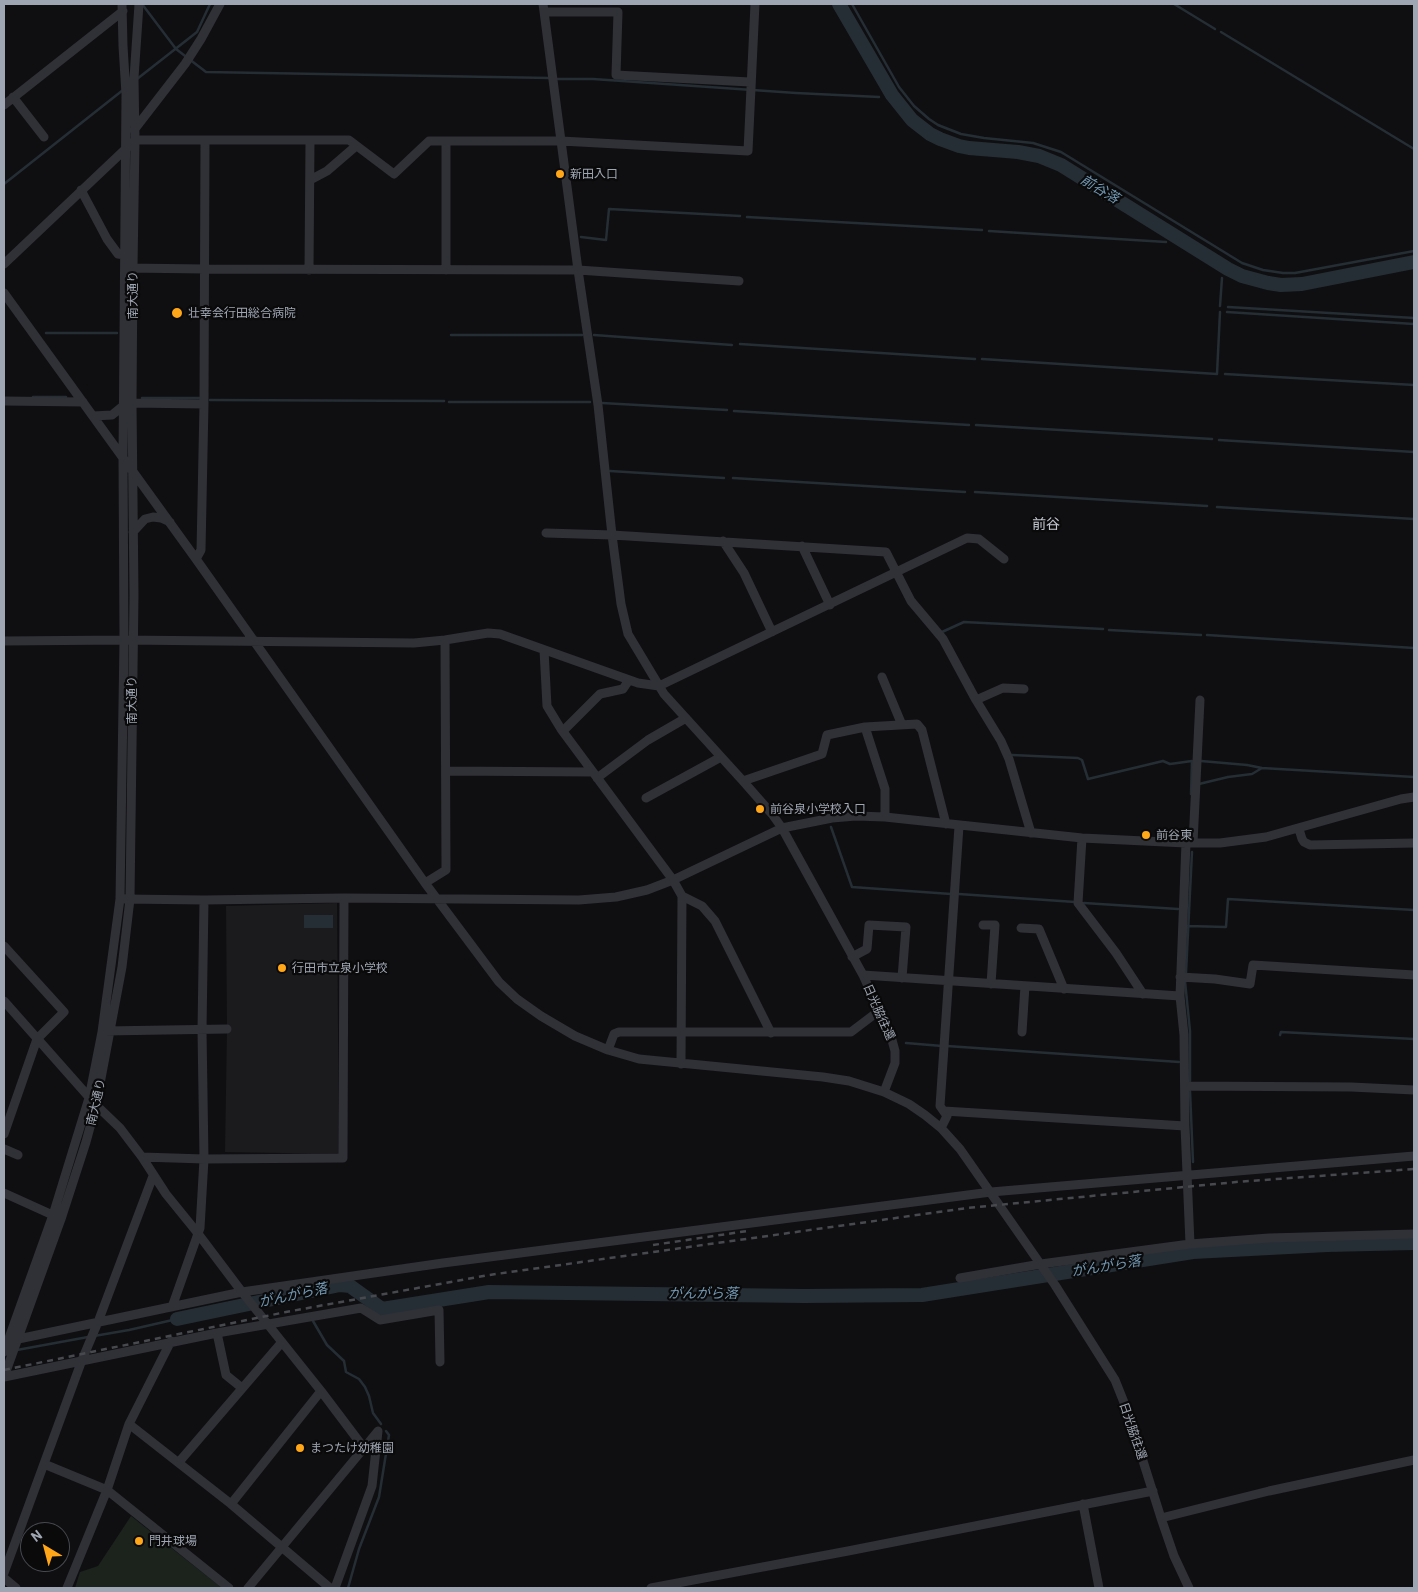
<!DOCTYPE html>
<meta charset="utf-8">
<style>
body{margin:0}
#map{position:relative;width:1418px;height:1592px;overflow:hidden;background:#0f0f11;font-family:Barlow,sans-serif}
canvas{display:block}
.frame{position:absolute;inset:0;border:5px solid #9fa6b3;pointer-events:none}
.north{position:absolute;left:20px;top:1522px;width:50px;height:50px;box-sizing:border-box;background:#0a0a0b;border:1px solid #46484e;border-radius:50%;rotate:323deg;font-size:14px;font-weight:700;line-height:20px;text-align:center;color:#9fa6b3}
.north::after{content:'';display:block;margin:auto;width:18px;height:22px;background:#ffa719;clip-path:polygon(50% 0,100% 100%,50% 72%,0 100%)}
</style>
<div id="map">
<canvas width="1418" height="1592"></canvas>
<div class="frame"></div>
<div class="north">N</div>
</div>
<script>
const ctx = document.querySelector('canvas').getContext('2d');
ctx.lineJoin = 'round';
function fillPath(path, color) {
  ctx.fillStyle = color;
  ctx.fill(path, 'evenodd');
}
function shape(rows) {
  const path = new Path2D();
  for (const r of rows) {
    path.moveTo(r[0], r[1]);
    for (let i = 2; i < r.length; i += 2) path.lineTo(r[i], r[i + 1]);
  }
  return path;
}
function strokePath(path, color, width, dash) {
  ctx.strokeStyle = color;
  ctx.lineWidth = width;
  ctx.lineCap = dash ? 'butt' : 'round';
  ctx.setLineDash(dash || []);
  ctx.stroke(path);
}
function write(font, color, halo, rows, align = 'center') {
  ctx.font = font + ' Barlow,"Noto Sans JP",sans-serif';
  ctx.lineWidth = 4.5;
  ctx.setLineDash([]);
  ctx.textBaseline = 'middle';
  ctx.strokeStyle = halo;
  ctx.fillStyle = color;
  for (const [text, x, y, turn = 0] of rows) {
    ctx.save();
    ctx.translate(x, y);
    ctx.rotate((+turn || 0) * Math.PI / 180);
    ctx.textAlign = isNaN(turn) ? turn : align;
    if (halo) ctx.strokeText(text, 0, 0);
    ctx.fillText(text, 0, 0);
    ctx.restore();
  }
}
const built = shape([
 [337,903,339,1154,225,1152,227,1029,226,906]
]);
const green = shape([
 [131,1516,222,1588,75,1588,80,1572,98,1566]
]);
const water = shape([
 [304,915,333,915,333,928,304,928]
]);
const stream = shape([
 [142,4,176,49,206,72,550,78],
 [852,4,899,87,914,106,929,119,938,125,961,134,984,138,1033,143,1061,152,1242,263,1263,270,1283,273,1295,273,1414,251],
 [1174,4,1215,29],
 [1221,32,1414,149],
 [137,79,197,32,210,4],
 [556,79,593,79,796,93,879,97],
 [4,184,123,90],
 [747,217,982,230],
 [989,231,1166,242],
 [581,237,606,240,609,209,740,216],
 [1220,306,1222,278],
 [1228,307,1414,318],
 [1227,312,1414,324],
 [46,333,117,333],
 [451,335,582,335],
 [594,335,732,345],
 [740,344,975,359],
 [982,359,1217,374,1220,312],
 [1225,374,1414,385],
 [33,397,66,397],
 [142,398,200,398],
 [210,400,444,401],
 [449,402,590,402],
 [602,403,727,410],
 [734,411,969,425],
 [976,425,1212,439],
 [1219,440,1414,452],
 [610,471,724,478],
 [733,478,965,492],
 [975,492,1207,506],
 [1217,507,1414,519],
 [1109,630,1201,635],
 [942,632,964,622,1103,629],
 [1207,635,1414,648],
 [1012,755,1078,758,1082,760,1088,779,1163,761,1170,764,1192,761,1191,794],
 [1201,761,1247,765,1262,768,1414,777],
 [1199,784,1228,777,1252,774,1262,768],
 [831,827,852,887,951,894],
 [959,894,1075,902],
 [1084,903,1178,909],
 [1188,926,1226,927,1228,899,1414,910],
 [1186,973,1192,852],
 [1185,981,1190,1031,1190,1081],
 [1280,1035,1281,1032,1414,1039],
 [906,1043,942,1046],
 [947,1046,1179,1062],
 [1190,1091,1193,1162],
 [313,1321,327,1345,344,1361,346,1372,359,1379,365,1387,369,1396,373,1413,381,1424],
 [94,1336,129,1330,177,1319],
 [17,1350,88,1337],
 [348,1588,359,1549,379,1497,389,1435,386,1431]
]);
const river = shape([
 [839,4,892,95,912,120,930,134,940,139,959,146,969,148,1018,152,1039,156,1061,165,1228,269,1242,276,1268,283,1281,285,1302,284,1414,262],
 [177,1319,340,1285,350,1286,382,1309,489,1292,804,1296,922,1295,1193,1252,1327,1245,1414,1243]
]);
const minor = shape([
 [543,4,578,270,598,405,612,535,621,604,628,634,664,694,743,781,772,814,782,828,863,975,892,1040,895,1051,895,1063,884,1092],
 [544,12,618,12,616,75,750,82],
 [13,97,44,137],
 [4,105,123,11],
 [134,130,185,64,201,39,220,4],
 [446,142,446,270],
 [310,180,327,171,356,146],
 [81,190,107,239,118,254,125,255],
 [4,264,135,140,349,140,394,174,429,141,561,141,748,151,755,4],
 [127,268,205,269,578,270,739,281],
 [309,270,310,140],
 [4,293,196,559,425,883,499,982,517,999,541,1016,575,1036,608,1050,639,1059,823,1077,849,1081,884,1092,909,1104,925,1115,941,1128,960,1149,1055,1285,1115,1380,1127,1410,1161,1518,1174,1556,1189,1588],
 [4,401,83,402],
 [132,403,204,404],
 [93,416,112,415,123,406],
 [133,532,145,519,153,517,161,518,170,522],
 [546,533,612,535,886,552,911,601,943,639,976,700,1001,741,1009,759,1031,833],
 [723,541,744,573,772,632],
 [802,546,830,605],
 [196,559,201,550,204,404,205,140],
 [4,641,124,640,414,643,445,640,488,633,500,634,638,683,659,686,967,538,979,539,1004,559],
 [544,650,547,706,561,729,673,880,682,896,681,1064],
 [882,677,902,725],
 [976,700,1003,688,1024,689],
 [865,727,885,789,885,817],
 [563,731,600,694,623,689,629,680],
 [446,771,593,772],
 [597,778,648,740,686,718],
 [743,781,822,754,827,735,865,727,917,724,922,730,946,824],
 [646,798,721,757],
 [1299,829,1302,839,1304,842,1310,845,1414,843],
 [1082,838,1078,903,1116,953,1143,994],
 [1186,843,1180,996,1184,1035,1185,1126,1190,1244],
 [1193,843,1200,700],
 [425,883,446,870,445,640],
 [682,896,702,906,715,921,771,1033],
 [125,899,204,900,344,898,579,900,616,897,647,890,673,880,782,828,832,818,856,816,885,817,1082,838,1186,843,1220,843,1266,837,1401,799,1414,797],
 [983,925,995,925,991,984],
 [1021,928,1039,929,1064,989],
 [4,946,64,1012,37,1039,4,1134],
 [852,957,867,949,869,925,906,927,902,978],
 [863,975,1180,996],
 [1180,977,1215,979,1250,984,1253,965,1414,975],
 [4,1001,96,1105,120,1128,142,1157,166,1194,196,1231,242,1292,321,1391,364,1448,248,1588],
 [105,1031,227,1029],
 [1022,1032,1025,986],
 [608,1050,614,1034,619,1032,851,1032,880,1010],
 [1186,1086,1351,1087,1414,1090],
 [944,1111,1185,1126],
 [941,1128,947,1116,940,1106,959,826],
 [4,1149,18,1155],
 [142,1157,204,1159,343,1158,344,898],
 [4,1193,57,1217],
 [960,1278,1041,1264,1190,1244,1269,1238,1414,1234],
 [172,1307,200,1228,204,1159,202,1030,204,900],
 [217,1333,226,1375,242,1388],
 [4,1342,242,1292,443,1263,991,1192,1414,1156],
 [4,1352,53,1215,89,1098,102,1032,120,899,124,640,123,457,126,94,123,46,122,4],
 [4,1377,61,1219,86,1142,96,1105,122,967,130,899,134,595,132,403,133,267,135,140,134,78,139,4],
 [4,1377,217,1333,361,1308,380,1320,439,1310,440,1362],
 [129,1424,231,1504,330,1588],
 [179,1462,282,1342],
 [44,1464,107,1490,229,1588],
 [231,1504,321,1391],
 [1083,1504,1099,1588],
 [1161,1518,1269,1491,1414,1460],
 [4,1573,82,1360,98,1322,153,1176],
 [4,1578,16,1588],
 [67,1588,107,1490,129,1424,171,1341],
 [335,1588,372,1486,378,1431,364,1448],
 [651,1588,848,1551,1153,1491]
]);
const rail = shape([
 [653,1245,747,1231],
 [4,1370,286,1312,489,1275,967,1208,1236,1182,1414,1169]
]);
const markers = [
 [560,174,5,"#ffa719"],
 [177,313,6,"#ffa719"],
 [760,809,5,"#ffa719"],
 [1146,835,5,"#ffa719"],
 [282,968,5,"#ffa719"],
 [300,1448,5,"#ffa719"],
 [139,1541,5,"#ffa719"]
];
const poiNames = [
 ["新田入口",570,174],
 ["壮幸会行田総合病院",188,313],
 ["前谷泉小学校入口",770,809],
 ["前谷東",1156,835],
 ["行田市立泉小学校",292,968],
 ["まつたけ幼稚園",310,1448],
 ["門井球場",149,1541]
];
const streetNames = [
 ["南大通り",133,295,-90],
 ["南大通り",132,700,-90],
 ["日光脇往還",879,1012,66],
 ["南大通り",96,1102,-77],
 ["日光脇往還",1133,1431,71]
];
const waterNames = [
 ["前谷落",1100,189,31],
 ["がんがら落",1106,1266,-9],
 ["がんがら落",703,1293],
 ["がんがら落",293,1295,-12]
];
const neighbourhoodNames = [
 ["前谷",1046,524]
];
fillPath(built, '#1b1b1e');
fillPath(green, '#1b231c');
fillPath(water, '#252e35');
strokePath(stream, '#252e35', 2.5);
strokePath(river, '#252e35', 14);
strokePath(minor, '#303136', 9);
strokePath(rail, '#47494f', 2.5, [6, 5]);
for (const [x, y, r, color] of markers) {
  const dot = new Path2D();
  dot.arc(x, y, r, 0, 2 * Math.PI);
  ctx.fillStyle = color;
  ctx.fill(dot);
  strokePath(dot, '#0a0a0b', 2);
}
write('12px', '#9fa6b3', '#0a0a0b', poiNames, 'left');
write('12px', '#9fa6b3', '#0a0a0b', streetNames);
write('italic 14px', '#7197b2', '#0a0a0b', waterNames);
write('14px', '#c0c4cf', '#0a0a0b', neighbourhoodNames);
</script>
